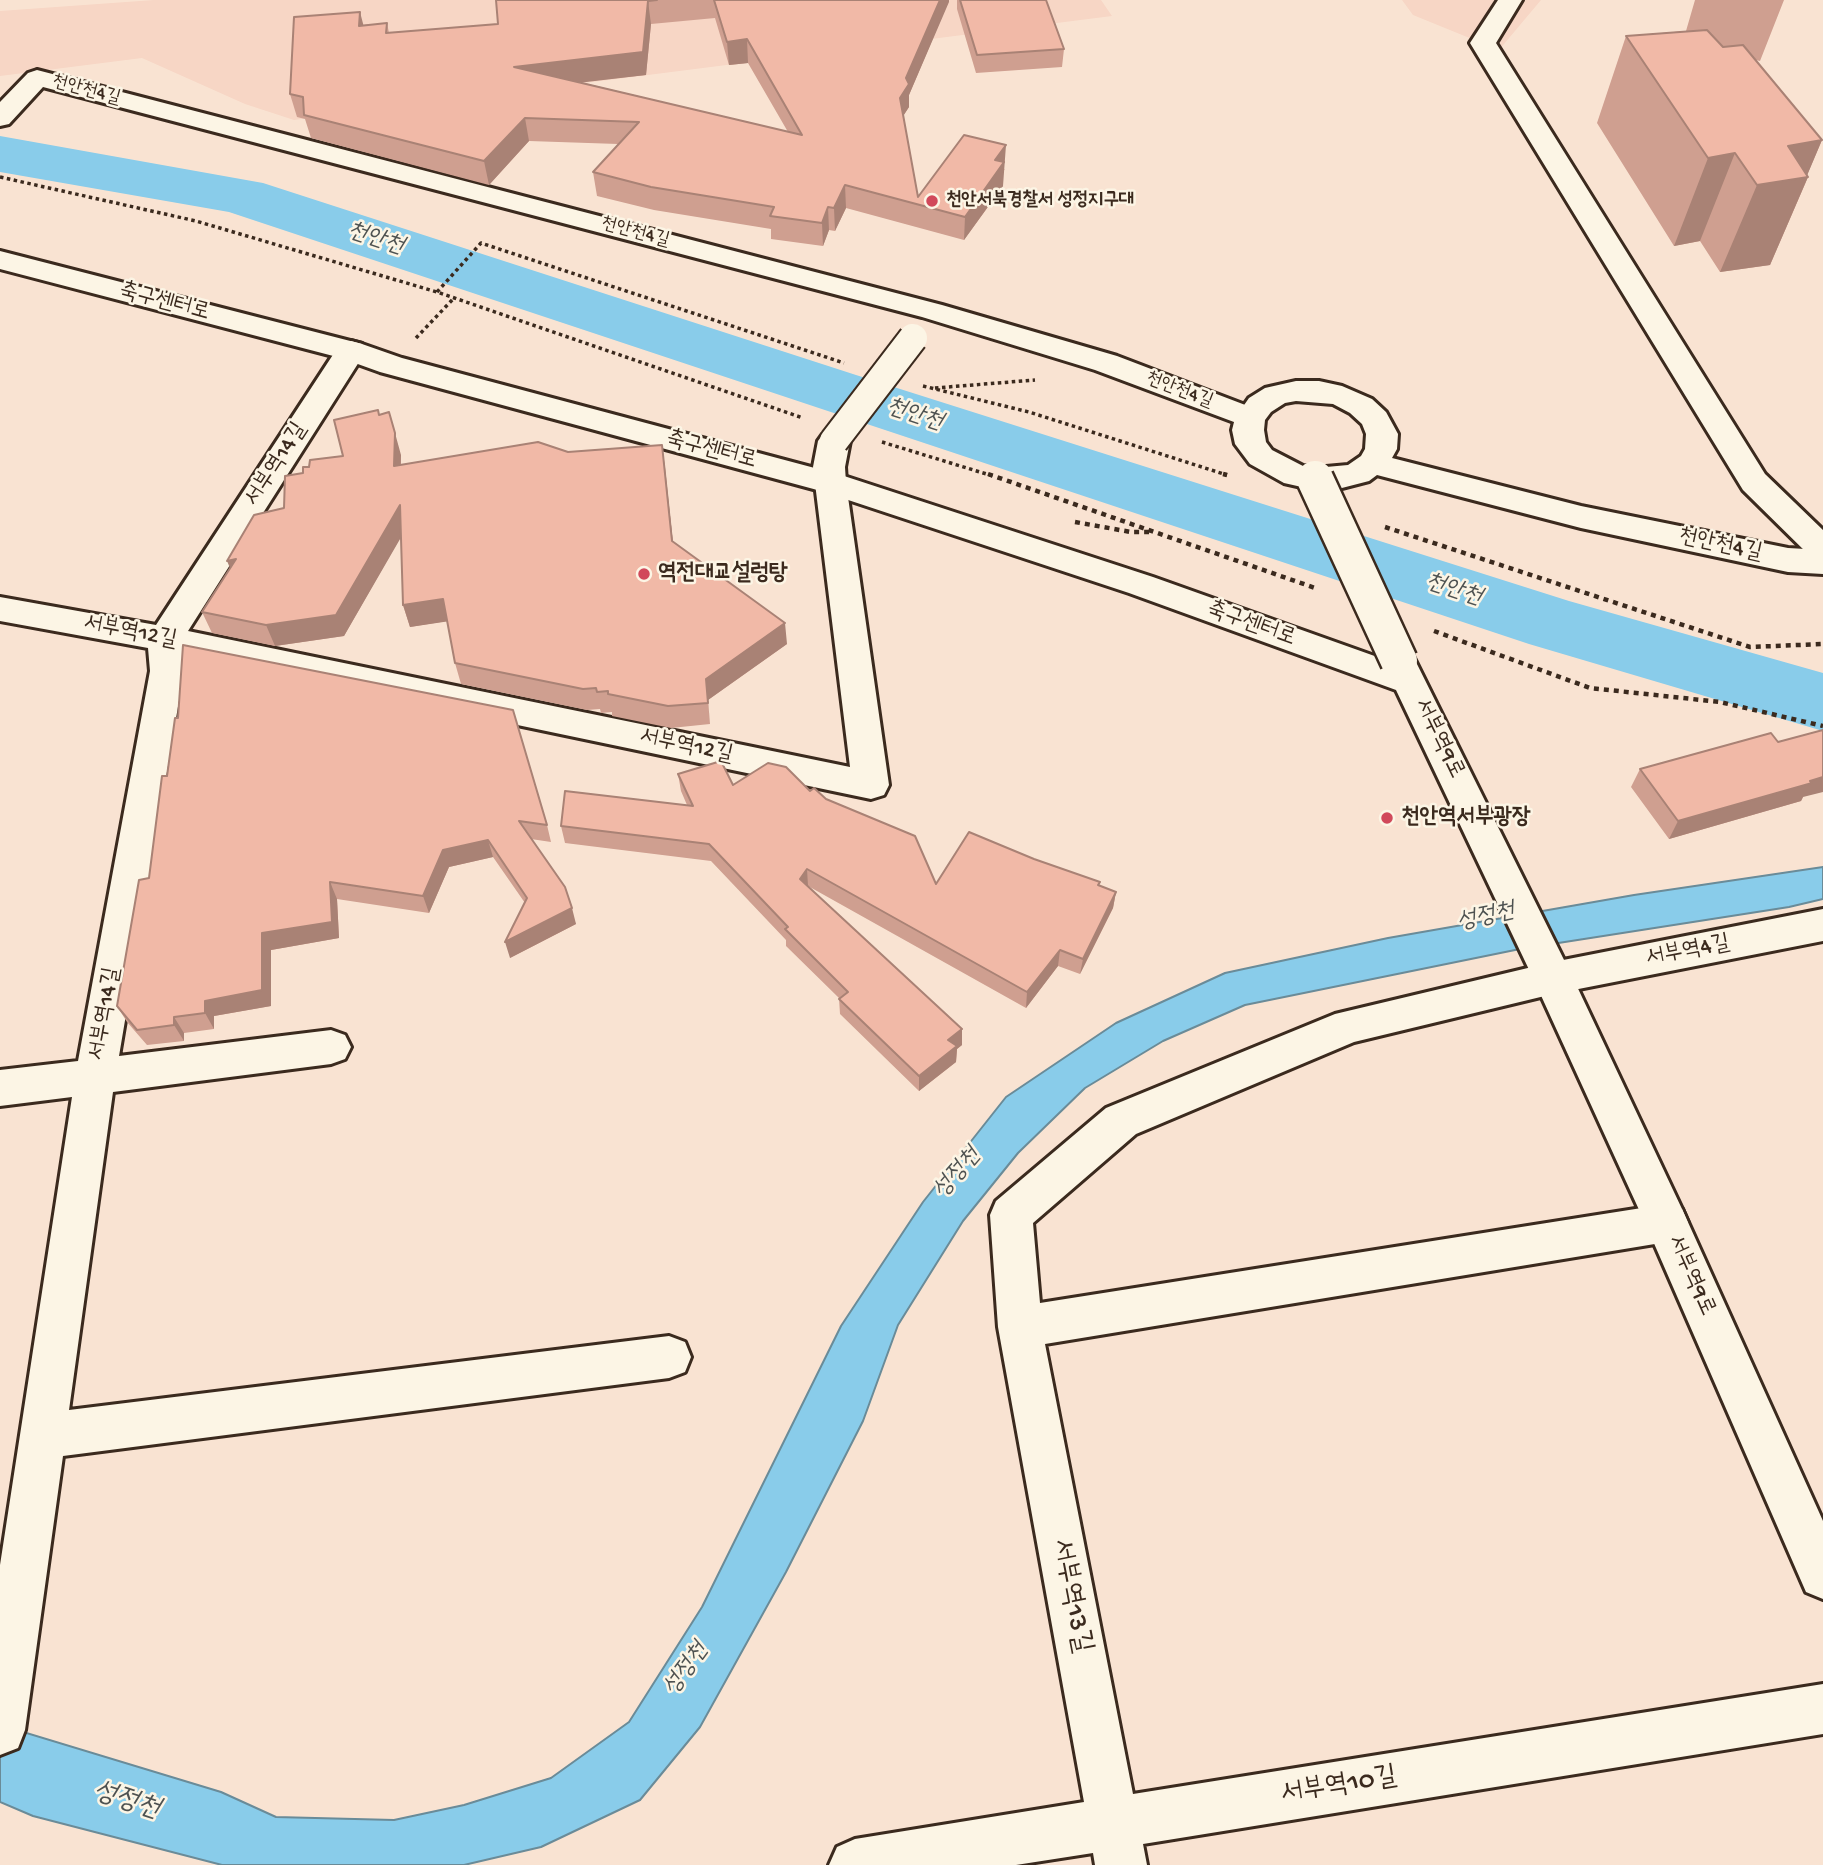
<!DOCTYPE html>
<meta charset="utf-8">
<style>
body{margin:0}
canvas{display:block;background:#f9e3d2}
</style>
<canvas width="1823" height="1865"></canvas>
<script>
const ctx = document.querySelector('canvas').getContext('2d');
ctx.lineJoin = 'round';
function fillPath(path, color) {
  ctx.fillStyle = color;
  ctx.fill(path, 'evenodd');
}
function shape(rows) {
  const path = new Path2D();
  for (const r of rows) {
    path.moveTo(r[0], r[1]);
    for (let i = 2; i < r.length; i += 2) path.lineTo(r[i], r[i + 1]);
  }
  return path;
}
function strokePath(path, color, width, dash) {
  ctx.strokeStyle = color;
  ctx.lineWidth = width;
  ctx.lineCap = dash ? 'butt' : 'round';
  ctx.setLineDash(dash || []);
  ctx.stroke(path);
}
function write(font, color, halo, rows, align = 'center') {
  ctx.font = font + ' "Gochi Hand","Poor Story",sans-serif';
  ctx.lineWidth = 5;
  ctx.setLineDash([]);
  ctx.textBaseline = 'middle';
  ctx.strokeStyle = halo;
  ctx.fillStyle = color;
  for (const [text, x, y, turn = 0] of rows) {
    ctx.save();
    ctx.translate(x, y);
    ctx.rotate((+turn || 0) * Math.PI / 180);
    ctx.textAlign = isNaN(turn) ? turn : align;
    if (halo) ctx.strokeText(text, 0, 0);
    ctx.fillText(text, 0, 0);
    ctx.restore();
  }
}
const built = shape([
 [154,0,1101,0,1112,16,294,120,245,104,142,58,0,76,0,11],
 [1402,0,1541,0,1499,50,1413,15]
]);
const water = shape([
 [1823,867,1823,899,1789,907,1520,949,1245,1005,1163,1041,1085,1088,1018,1153,963,1221,898,1325,863,1421,786,1572,700,1727,640,1800,541,1847,464,1865,222,1865,33,1816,0,1802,0,1725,221,1792,276,1817,394,1820,464,1805,551,1778,629,1722,702,1607,841,1326,923,1202,1006,1097,1116,1023,1225,973,1388,938,1634,895,1823,867]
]);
const river = shape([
 [0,136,263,183,856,375,1569,601,1823,673,1823,731,1529,644,229,212,0,172,0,136]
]);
const pathFar1 = shape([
 [0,177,196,221,437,292,803,418],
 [437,292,481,243,844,363],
 [416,338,454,298],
 [923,386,1029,412,1227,475],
 [935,388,1035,380],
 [882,442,993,476]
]);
const path = shape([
 [988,474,1318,589],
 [1223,474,1227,475],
 [1075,522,1131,532,1149,532],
 [1385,527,1750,647,1823,644],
 [1434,631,1590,688,1720,702,1823,726]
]);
const street = shape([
 [1498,0,1522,0,1496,43,1765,474,1823,530,1823,560,1811,557,1743,490,1470,43,1498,0],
 [37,70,942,305,1117,356,1261,411,1265,418,1261,425,1250,428,1095,370,922,317,43,87,9,124,0,126,0,102,28,73,37,70],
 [351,341,362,344,366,351,188,631,850,767,813,467,818,441,823,434,834,431,845,434,850,441,845,467,846,483,889,785,884,795,871,799,183,655,184,671,119,1056,331,1030,345,1035,351,1047,345,1059,331,1064,113,1092,69,1410,669,1336,685,1342,691,1357,685,1372,669,1378,63,1456,25,1730,18,1748,0,1755,0,1565,72,1097,0,1106,0,1070,78,1061,150,671,148,648,0,621,0,597,156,625,340,344,351,341],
 [1823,909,1823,941,1553,994,1354,1042,1136,1134,1033,1223,1040,1303,1667,1204,1682,1209,1688,1223,1682,1237,1667,1242,1045,1344,1133,1794,1823,1684,1823,1734,1143,1844,1147,1865,1095,1865,1093,1853,1016,1865,829,1865,837,1847,855,1839,1084,1802,998,1327,990,1215,996,1201,1106,1108,1335,1014,1553,962,1823,909]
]);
const secondary = shape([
 [0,251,362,344,402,358,841,475,1153,577,1383,659,1387,652,1399,648,1411,652,1573,978,1682,1209,1823,1521,1823,1599,1806,1592,1646,1225,1533,978,1396,690,1129,593,821,491,380,372,341,358,0,269,0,251],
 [1296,381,1319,381,1342,386,1372,399,1386,412,1398,434,1397,449,1392,458,1581,506,1788,548,1823,550,1823,574,1788,572,1581,528,1377,475,1369,481,1338,489,1315,490,1284,483,1250,464,1235,444,1232,430,1235,418,1249,398,1265,388,1296,381],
 [1296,401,1333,404,1350,413,1362,424,1366,434,1365,449,1361,456,1348,465,1315,468,1303,466,1272,450,1266,442,1264,430,1265,420,1271,412,1285,403,1296,401]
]);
const streetBridge = shape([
 [834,441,913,338]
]);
const secondaryBridge = shape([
 [1315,479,1399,661]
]);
const wall = shape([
 [496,0,949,0,909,95,909,107,903,116,918,197,1005,169,1003,171,1003,186,964,240,846,208,835,231,829,230,823,246,771,239,771,229,654,210,597,196,593,172,618,144,529,141,489,185,311,138,305,119,297,117,290,94,363,25,387,23,389,33,498,24],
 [715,18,729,65,748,63,788,132,580,82,646,75,651,24],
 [957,0,1046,0,1064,49,1062,67,976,73,957,9],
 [1695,0,1784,0,1760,61,1756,60,1822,140,1807,175,1808,177,1770,265,1720,272,1700,241,1674,246,1597,123,1626,36,1686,31],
 [662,445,673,542,787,644,708,700,710,724,671,728,612,716,612,712,601,713,600,709,587,710,461,684,455,663,447,621,410,627,403,605,401,536,344,636,275,646,212,633,202,612,284,508,303,473,309,467,343,456,401,455,401,465],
 [1640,769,1803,797,1801,801,1669,839,1631,787],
 [678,774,733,785,810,791,826,799,936,884,1099,886,1116,892,1113,908,1080,974,1058,966,1026,1008,808,886,962,1045,957,1049,956,1062,919,1091,840,1014,839,998,786,946,786,940,711,861,565,843,561,826,687,805,681,791],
 [162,776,547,825,551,842,531,839,576,924,510,958,525,903,493,857,449,867,429,913,337,899,339,938,271,950,271,1006,214,1016,214,1029,184,1033,184,1041,147,1045,127,1022,117,1006,149,878]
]);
const shadedWall = shape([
 [940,0,949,0,949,2,909,95,909,107,900,121,900,98,906,78],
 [648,1,651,24,646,75,518,90,514,67],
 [360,12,366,35,359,26],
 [747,39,748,63,729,65,727,42],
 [525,118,529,141,489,185,484,161],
 [1822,140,1806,178,1808,177,1770,265,1720,272,1757,185,1788,146],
 [1006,145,1003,186,964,240,965,217,995,160],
 [1735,153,1700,241,1674,246,1708,158],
 [845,185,846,208,835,231,834,208],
 [828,207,829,230,823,246,822,223],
 [395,433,401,455,400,488,394,466],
 [662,445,665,467,675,563,672,541],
 [400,505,407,527,344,636,275,646,266,625],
 [236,559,236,582,227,561],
 [443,599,450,621,410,627,403,605],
 [785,623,787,644,708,700,710,724,706,679],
 [1823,777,1823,792,1803,797,1801,801,1669,839,1678,821],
 [488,840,493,857,449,867,429,913,423,896,443,850],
 [807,869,808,886,800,879],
 [330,882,337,899,339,938,271,950,271,1006,214,1016,214,1029,205,1013,205,1001,262,933],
 [1116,892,1113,908,1080,974,1083,959],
 [572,908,576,924,510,958,505,942],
 [1060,950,1058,966,1026,1008,1027,992],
 [174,1017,184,1033,184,1041,174,1025],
 [962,1029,962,1045,957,1049,956,1062,919,1091,919,1076,948,1040]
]);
const building = shape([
 [496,0,657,0,648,1,643,52,514,67,802,135,747,39,727,42,714,0,940,0,906,78,909,84,900,98,918,197,964,135,1006,145,995,160,1004,162,965,217,845,185,834,208,828,207,822,223,770,216,774,207,651,187,593,172,639,122,525,118,484,161,304,115,303,97,290,94,294,17,360,12,359,26,387,23,386,33,498,24,496,0],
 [960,0,1046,0,1064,49,977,55,960,0],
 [1707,30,1723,47,1743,45,1822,140,1788,146,1808,177,1757,185,1735,153,1708,158,1626,36,1707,30],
 [378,410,379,415,389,412,395,433,394,466,538,442,568,452,662,445,672,541,785,623,706,679,708,703,668,706,608,694,608,691,597,692,596,688,583,689,455,663,443,599,403,605,400,505,336,615,266,625,202,612,236,559,227,561,254,515,284,508,285,476,303,473,303,467,309,467,310,460,343,456,334,420,378,410],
 [183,645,513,710,547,825,519,821,565,887,572,908,505,942,527,898,488,840,443,850,423,896,330,882,332,922,262,933,262,990,205,1001,205,1013,174,1017,174,1025,137,1030,117,1006,139,880,149,878,162,776,167,776,175,718,178,718,183,645],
 [1823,730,1823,777,1810,781,1812,783,1678,821,1640,769,1771,733,1778,742,1823,730],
 [721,761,733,785,768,763,786,767,810,791,814,788,826,799,915,836,936,884,969,832,1034,859,1100,882,1098,885,1116,892,1083,959,1060,950,1027,992,807,869,800,879,962,1029,948,1040,957,1046,919,1076,839,999,848,992,785,929,788,927,709,844,561,826,565,791,693,806,678,774,721,761]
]);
const markers = [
 [932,201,7,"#d1495b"],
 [644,574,7,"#d1495b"],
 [1387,818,7,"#d1495b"]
];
const farStreetnames = [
 ["천안천4길",86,91,15],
 ["천안천4길",635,233,15],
 ["천안천4길",1179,391,21]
];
const farPoinames = [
 ["천안서북경찰서 성정지구대",946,201]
];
const streetNames = [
 ["축구센터로",164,303,15],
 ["축구센터로",711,451,15],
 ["서부역14길",277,465,-57],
 ["천안천4길",1720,546,12],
 ["축구센터로",1251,625,20],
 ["서부역12길",130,633,11],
 ["서부역9로",1438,739,64],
 ["서부역12길",686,747,12],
 ["서부역4길",1688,952,-11],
 ["서부역14길",106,1014,-80],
 ["서부역9로",1690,1276,66]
];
const poiNames = [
 ["역전대교설렁탕",658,574],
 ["천안역서부광장",1401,818]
];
const waterNames = [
 ["천안천",375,240,18],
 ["천안천",914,416,18],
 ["천안천",1453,591,18],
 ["성정천",1486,918,-12],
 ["성정천",958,1174,-49],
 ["성정천",687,1670,-54]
];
const nearStreetnames = [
 ["서부역13길",1070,1596,79],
 ["서부역10길",1339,1787,-9]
];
const nearWaternames = [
 ["성정천",126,1802,18]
];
fillPath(built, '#f7d6c5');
fillPath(water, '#89ccea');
strokePath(water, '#6a8b98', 2);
fillPath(river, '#89ccea');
strokePath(street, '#3b2a1e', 6);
strokePath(secondary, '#3b2a1e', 6);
strokePath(pathFar1, '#3b2a1e', 3.5, [3.5, 3.5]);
strokePath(path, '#3b2a1e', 4.5, [5, 5]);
fillPath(street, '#fcf5e5');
fillPath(secondary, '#fcf5e5');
strokePath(streetBridge, '#3b2a1e', 32, []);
strokePath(secondaryBridge, '#3b2a1e', 41, []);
strokePath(streetBridge, '#fcf5e5', 28);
strokePath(secondaryBridge, '#fcf5e5', 36);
fillPath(wall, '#cf9f90');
fillPath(shadedWall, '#a98275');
fillPath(building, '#f1b9a7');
strokePath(building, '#a98275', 2);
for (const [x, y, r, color] of markers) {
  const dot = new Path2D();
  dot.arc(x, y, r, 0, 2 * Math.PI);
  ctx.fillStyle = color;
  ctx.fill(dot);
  strokePath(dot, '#fcf5e5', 2.5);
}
write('19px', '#3b2a1e', '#fcf5e5', farStreetnames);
write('bold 19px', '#3b2a1e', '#fcf5e5', farPoinames, 'left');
write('23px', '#3b2a1e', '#fcf5e5', streetNames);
write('bold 23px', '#3b2a1e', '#fcf5e5', poiNames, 'left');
write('italic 24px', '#4e5251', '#fcf5e5', waterNames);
write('28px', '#3b2a1e', '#fcf5e5', nearStreetnames);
write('italic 28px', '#4e5251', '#fcf5e5', nearWaternames);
</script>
